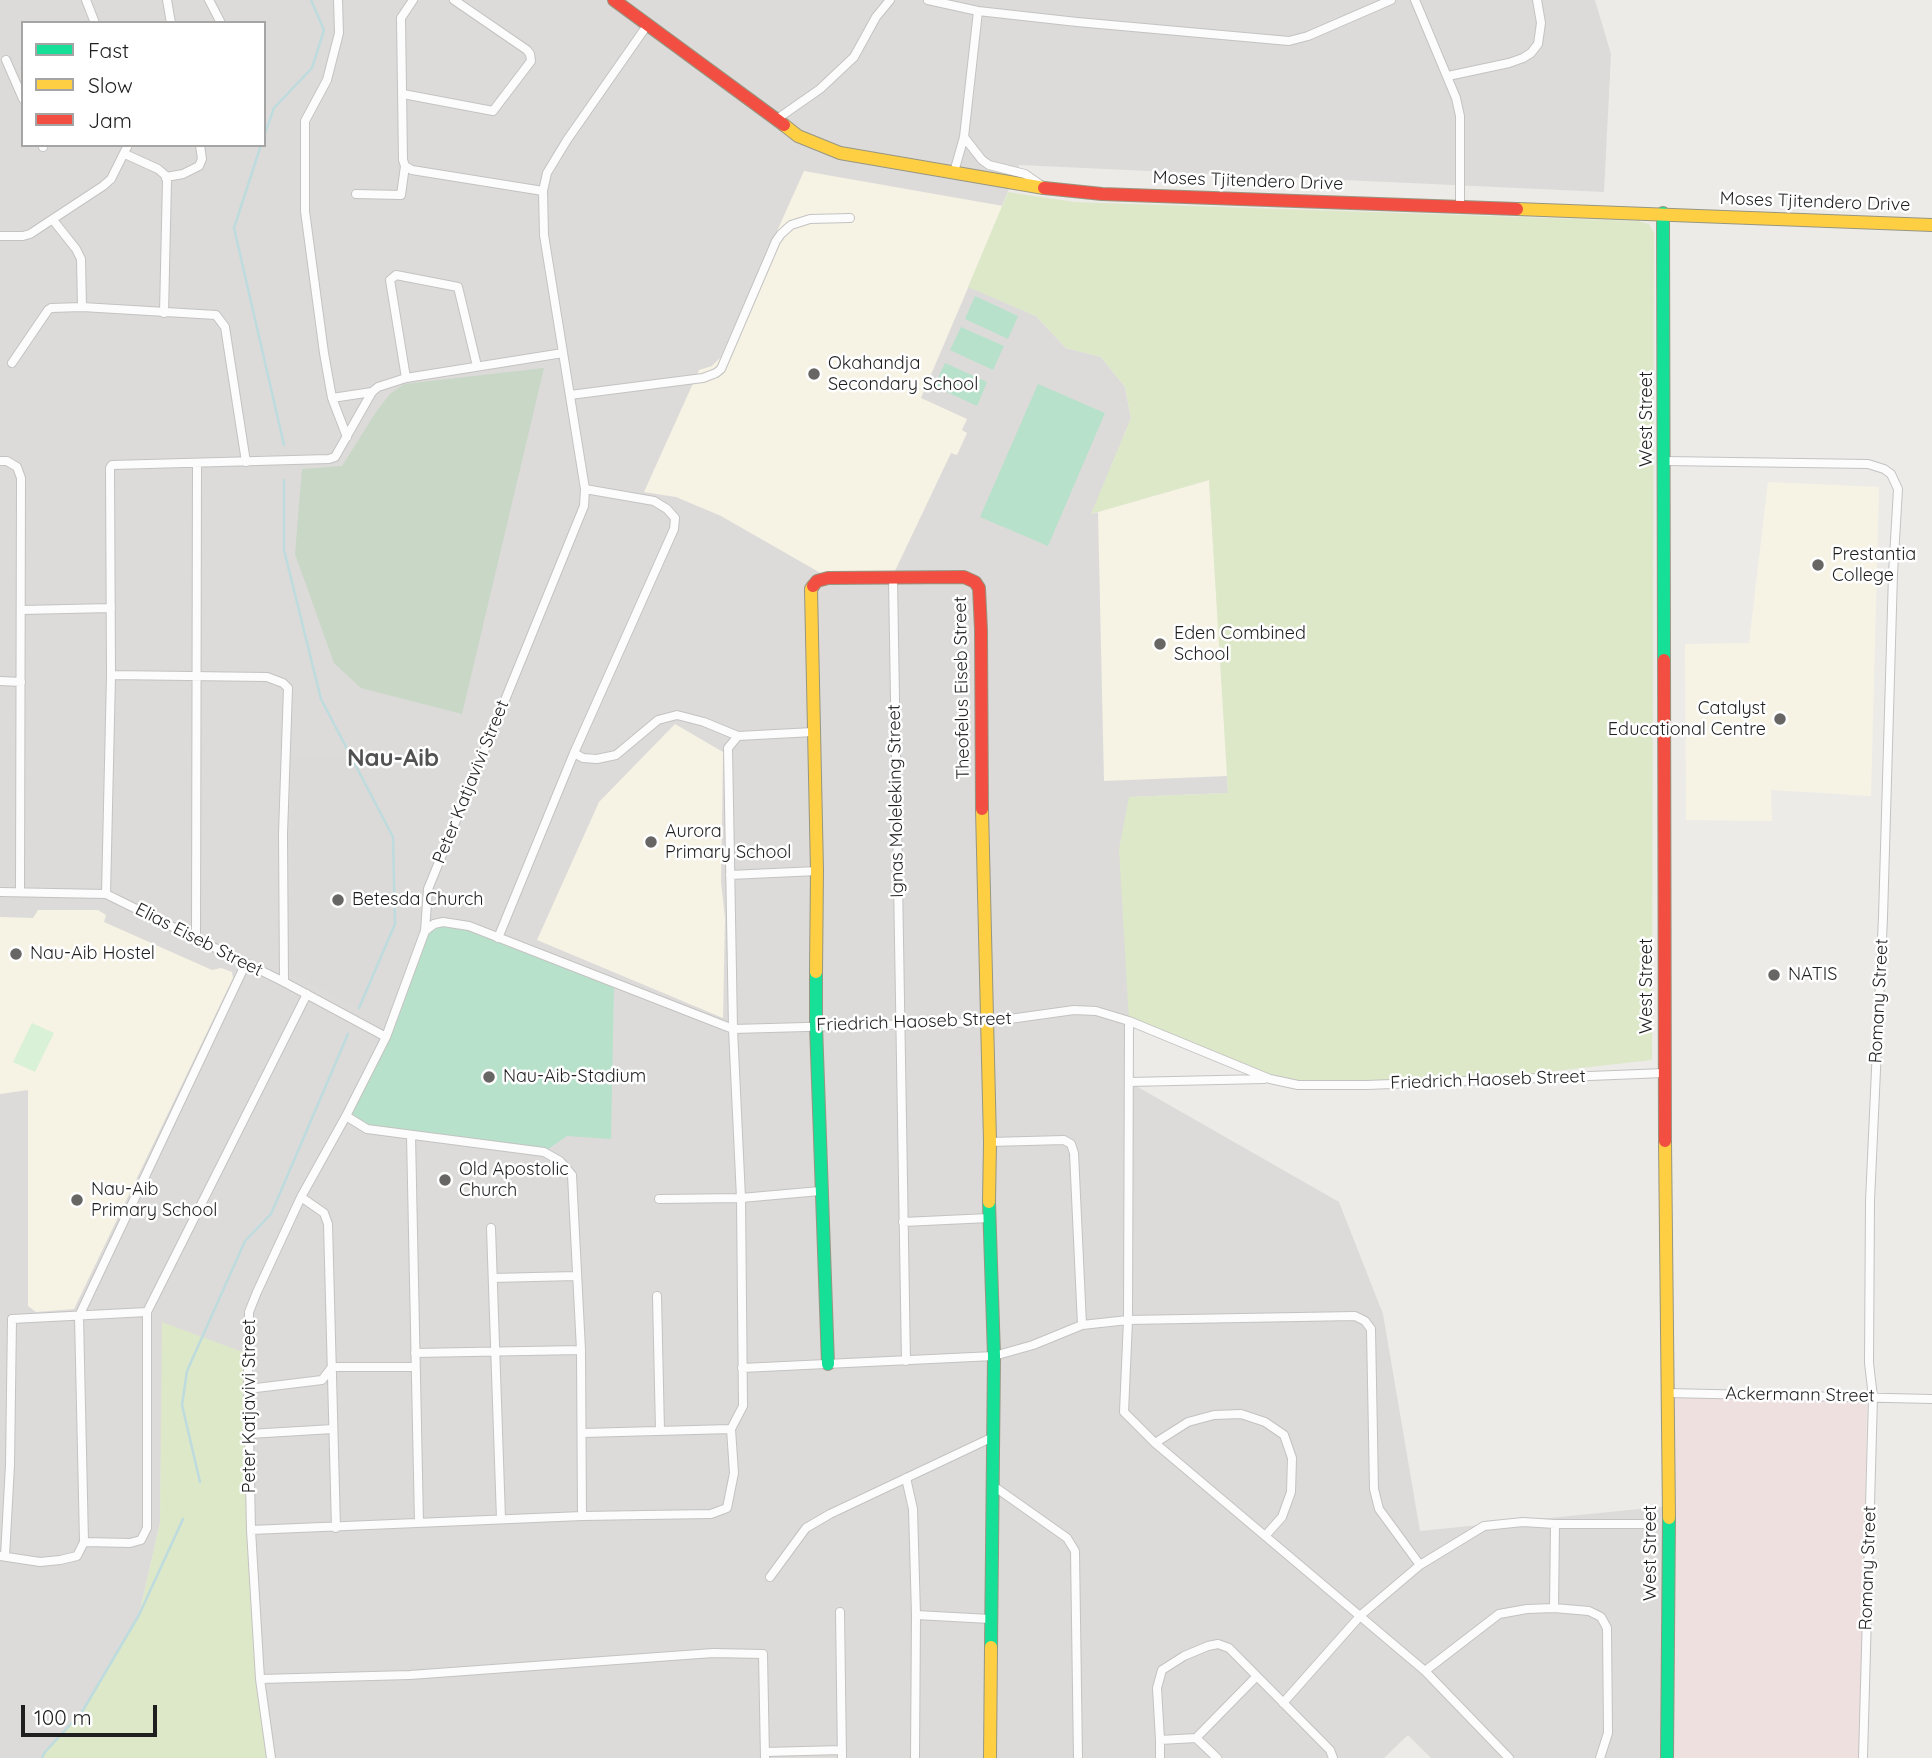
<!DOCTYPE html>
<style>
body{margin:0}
#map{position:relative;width:1932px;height:1758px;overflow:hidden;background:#edebe8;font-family:Quicksand,sans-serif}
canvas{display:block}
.legend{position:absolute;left:21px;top:21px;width:245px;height:126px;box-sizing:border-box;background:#fff;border:2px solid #a5a5a5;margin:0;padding:9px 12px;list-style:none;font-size:21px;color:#1f1f1f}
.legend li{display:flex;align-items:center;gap:14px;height:35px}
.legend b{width:35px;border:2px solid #a5a5a5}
.scale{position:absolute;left:21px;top:1705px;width:136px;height:32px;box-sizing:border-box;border:4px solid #1f1f1f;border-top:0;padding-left:9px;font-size:21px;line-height:24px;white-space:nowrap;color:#1f1f1f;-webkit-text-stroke:5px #fff;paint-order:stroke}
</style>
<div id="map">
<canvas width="1932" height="1758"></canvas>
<ul class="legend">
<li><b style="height:9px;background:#16e098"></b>Fast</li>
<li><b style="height:9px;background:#ffcf43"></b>Slow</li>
<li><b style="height:9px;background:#f24e42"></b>Jam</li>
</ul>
<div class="scale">100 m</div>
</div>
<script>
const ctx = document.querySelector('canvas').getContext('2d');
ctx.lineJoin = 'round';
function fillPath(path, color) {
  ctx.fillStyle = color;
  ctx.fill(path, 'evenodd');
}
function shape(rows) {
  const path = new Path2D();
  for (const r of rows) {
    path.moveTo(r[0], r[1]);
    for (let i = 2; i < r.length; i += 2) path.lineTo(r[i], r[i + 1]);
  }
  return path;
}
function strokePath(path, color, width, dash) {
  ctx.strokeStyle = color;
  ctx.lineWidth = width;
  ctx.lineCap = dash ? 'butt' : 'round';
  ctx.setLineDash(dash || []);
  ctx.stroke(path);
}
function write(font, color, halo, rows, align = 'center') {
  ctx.font = font + ' Quicksand,sans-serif';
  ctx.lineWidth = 5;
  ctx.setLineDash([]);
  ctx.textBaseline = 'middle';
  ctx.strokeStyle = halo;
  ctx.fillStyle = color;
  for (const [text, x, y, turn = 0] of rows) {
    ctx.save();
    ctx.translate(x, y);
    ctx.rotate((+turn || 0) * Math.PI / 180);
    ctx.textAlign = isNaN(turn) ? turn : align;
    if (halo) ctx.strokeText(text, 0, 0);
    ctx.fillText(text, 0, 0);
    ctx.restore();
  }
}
const residential = shape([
 [0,0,1595,0,1611,54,1604,192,1019,165,968,286,1036,316,1066,348,1101,357,1125,387,1131,418,1092,514,1209,480,1228,793,1129,797,1129,1082,1339,1202,1383,1314,1420,1531,1669,1506,1664,1758,1431,1758,1408,1735,1384,1758,271,1758,163,1323,160,1523,139,1615,82,1712,45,1752,42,1758,0,1758],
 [23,23,264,23,264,145,23,145]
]);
const commercial = shape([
 [1668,1393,1867,1397,1861,1758,1670,1758]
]);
const education = shape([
 [804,171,1003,206,921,398,967,419,962,430,967,433,957,455,951,453,894,573,824,575,721,516,676,497,644,492,699,370,712,366,720,358],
 [1209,480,1228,776,1104,781,1098,512],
 [1768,482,1879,487,1871,796,1771,790,1772,821,1686,820,1685,644,1749,643],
 [675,724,723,752,721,882,725,919,723,1018,537,940,599,802],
 [38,910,98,910,106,915,104,922,212,970,221,968,232,972,233,978,74,1309,36,1312,28,1306,28,1090,0,1094,0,917,33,918]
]);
const religious = shape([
 [352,756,393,837,395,924,359,1008,290,973,292,758]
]);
const grass = shape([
 [1008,192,1075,202,1638,221,1649,224,1654,233,1652,1060,1466,1081,1298,1085,1270,1079,1129,1021,1119,849,1129,797,1228,793,1209,480,1091,514,1131,418,1125,387,1101,357,1066,348,1036,316,968,287],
 [162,1322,248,1354,260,1679,271,1758,42,1758,45,1752,82,1712,139,1615,160,1523]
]);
const cemetery = shape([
 [544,368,462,714,361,688,334,663,295,554,302,469,342,466,376,412,390,394,404,384]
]);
const park = shape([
 [32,1023,54,1033,35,1072,13,1062]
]);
const pitch = shape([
 [975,296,1018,316,1008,339,965,319],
 [961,327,1004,346,993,370,950,350],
 [945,363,987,382,977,406,934,386],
 [1038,384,1105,413,1048,546,980,517],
 [434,924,469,926,614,983,611,1139,567,1136,544,1152,367,1129,346,1116,386,1037,425,931]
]);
const stream = shape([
 [264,136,274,108,312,68,324,30,311,0],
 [261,145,234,228,284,445],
 [284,480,284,550,321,699,393,837,395,924,359,1008],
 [200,1482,182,1405,187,1371,245,1241,271,1214,348,1034],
 [42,1758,45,1752,82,1712,139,1615,183,1519]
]);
const street = shape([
 [86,0,95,23],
 [167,0,171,23],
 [209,0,221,23],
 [338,0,339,33,327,80,305,121,305,211,324,353,332,398,347,437],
 [413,0,401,18,403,160,405,166,412,170,543,191],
 [928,0,978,11,1077,22,1289,41,1308,36,1391,0],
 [1415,0,1456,98,1460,116,1460,206],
 [6,60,23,99],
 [1448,76,1509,63,1523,58,1531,53,1538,44,1541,23,1537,0],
 [403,94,493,111,531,61,530,54,527,50,454,0],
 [777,119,820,89,854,57,876,17,890,0],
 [964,137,982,160,989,165,1025,174,1041,185],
 [43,145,43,147],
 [125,154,158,169,165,175,167,181,164,313],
 [954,172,964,137,978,11],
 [166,177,183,174,199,166,202,159,200,145],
 [356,194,401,195,405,166],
 [53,220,76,249,81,259,82,307],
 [0,236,23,236,30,234,103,186,111,179,128,145],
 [12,363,48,310,51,308,82,307,216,315,225,327,246,462],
 [406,378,390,280,396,275,458,287,477,366],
 [570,395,703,378,716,373,721,369,776,241,781,234,791,225,810,219,850,218],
 [332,398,372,392],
 [0,461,7,461,17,467,21,478,20,892],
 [1665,461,1868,464,1884,469,1891,474,1898,489,1893,574,1883,917,1870,1201,1869,1363,1873,1397,1863,1758],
 [893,579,906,1361],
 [22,610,111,608],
 [111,675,267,677,283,683,288,688,283,834,284,982],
 [0,681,21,682],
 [574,753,583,758,597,759,616,755,658,720,677,715,704,722,738,736],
 [730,875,817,871],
 [0,892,106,894,284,982,386,1037],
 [106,894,111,675,110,468,112,465,329,459,335,457,372,392,378,387,406,378,563,353],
 [425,931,434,924,443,922,469,926,733,1029,988,1022,1074,1010,1096,1011,1129,1021,1270,1079,1298,1085,1367,1085,1664,1073],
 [196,938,197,464],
 [498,938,574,753,674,529,675,518,667,509,654,501,585,489],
 [1129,1021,1128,1320,1124,1412,1155,1443,1425,1671,1509,1758],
 [1129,1082,1264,1079],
 [346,1116,367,1129,544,1152,560,1161,572,1175,581,1350,582,1516],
 [411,1135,419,1523],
 [990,1142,1064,1140,1071,1144,1074,1153,1082,1325],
 [301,1197,324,1213,328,1224,336,1528],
 [659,1199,741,1198,820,1191],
 [903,1222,989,1218],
 [491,1228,501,1519],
 [493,1278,576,1276],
 [657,1296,660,1431],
 [415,1353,581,1350],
 [742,1368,994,1356,1033,1345,1082,1325,1128,1320,1355,1316,1365,1321,1371,1329,1374,1489,1379,1509,1420,1565],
 [248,1389,322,1380,332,1367,415,1367],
 [1668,1393,1932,1399],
 [583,1433,731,1429],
 [249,1434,333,1429],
 [1155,1443,1188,1422,1214,1415,1241,1414,1265,1422,1284,1435,1292,1458,1291,1492,1282,1517,1265,1536],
 [906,1478,913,1509,916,1615,915,1758],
 [992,1485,1067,1538,1075,1551,1078,1758],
 [251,1530,582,1516,711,1514,727,1508,734,1473,731,1429,743,1406,741,1198,733,1029,728,748,738,736,813,732],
 [84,1542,79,1316,246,963],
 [0,1556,40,1562,60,1560,77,1556,84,1542,130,1543,141,1540,147,1528,147,1312,307,994],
 [5,1556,10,1465,12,1319,147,1312],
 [770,1577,806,1528,830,1514,993,1437],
 [1554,1608,1555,1524],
 [840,1612,842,1758],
 [916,1615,990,1619],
 [1425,1671,1499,1614,1527,1609,1554,1608,1589,1611,1601,1617,1607,1628,1608,1733,1600,1758],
 [260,1679,410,1675,713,1653,763,1654,765,1758],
 [1283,1703,1361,1615,1420,1565,1484,1526,1523,1522,1555,1524,1646,1524],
 [1196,1738,1217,1758],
 [1160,1740,1157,1688,1162,1670,1184,1656,1208,1646,1218,1644,1229,1648,1330,1750,1333,1758],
 [765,1752,842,1750],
 [271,1758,260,1679,251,1530,248,1381,249,1312,257,1292,301,1197,346,1116,386,1037,425,931,428,889,584,506,585,489,544,235,543,191,547,173,567,140,648,24],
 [1160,1758,1160,1740,1196,1738,1256,1677]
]);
const fast = shape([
 [1663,213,1664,660],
 [816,972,816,1025,828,1364],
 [989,1202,994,1356,991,1647],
 [1667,1758,1669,1518]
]);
const slow = shape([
 [784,125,798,136,840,153,1044,188],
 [1517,209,1932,225],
 [813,586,811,589,817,871,816,972],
 [982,809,990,1142,989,1202],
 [1665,1141,1669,1518],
 [990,1758,991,1647]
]);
const jam = shape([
 [614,0,784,125],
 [1044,188,1102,194,1517,209],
 [813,586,817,581,828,578,964,577,975,582,979,588,981,630,982,809],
 [1664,660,1665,1141]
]);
const markers = [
 [814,374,7,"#676665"],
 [1818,565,7,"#676665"],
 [1160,644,7,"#676665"],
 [1780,719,7,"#676665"],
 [651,842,7,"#676665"],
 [338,900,7,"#676665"],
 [16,954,7,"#676665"],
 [1774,975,7,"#676665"],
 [489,1077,7,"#676665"],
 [445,1180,7,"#676665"],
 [77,1200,7,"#676665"]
];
const streetNames = [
 ["Moses Tjitendero Drive",1248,181,2],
 ["Moses Tjitendero Drive",1815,202,2],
 ["West Street",1647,419,-90],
 ["Theofelus Eiseb Street",962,688,-91],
 ["Peter Katjavivi Street",471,782,-68],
 ["Ignas Moleleking Street",896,801,-91],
 ["Elias Eiseb Street",199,940,27],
 ["West Street",1647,986,-90],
 ["Romany Street",1879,1001,-87],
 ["Friedrich Haoseb Street",914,1022,-2],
 ["Friedrich Haoseb Street",1488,1080,-2],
 ["Ackermann Street",1800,1395,1],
 ["Peter Katjavivi Street",250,1406,-90],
 ["West Street",1651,1553,-90],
 ["Romany Street",1868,1568,-88]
];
const poiNames = [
 ["Okahandja",828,364],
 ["Secondary School",828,385],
 ["Prestantia",1832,555],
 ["College",1832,576],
 ["Eden Combined",1174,634],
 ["School",1174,655],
 ["Catalyst",1766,709,"right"],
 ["Educational Centre",1766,730,"right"],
 ["Aurora",665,832],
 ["Primary School",665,853],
 ["Betesda Church",352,900],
 ["Nau-Aib Hostel",30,954],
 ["NATIS",1788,975],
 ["Nau-Aib-Stadium",503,1077],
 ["Old Apostolic",459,1170],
 ["Church",459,1191],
 ["Nau-Aib",91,1190],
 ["Primary School",91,1211]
];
const districtNames = [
 ["Nau-Aib",393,759]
];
fillPath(residential, '#dcdbd9');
fillPath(commercial, '#eee0df');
fillPath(education, '#f6f3e5');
fillPath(religious, '#dbdad9');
fillPath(grass, '#dde8c9');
fillPath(cemetery, '#c8d7c6');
fillPath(park, '#d9f1d6');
fillPath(pitch, '#b7e1ca');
strokePath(stream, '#bedbde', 2.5);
strokePath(street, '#c4c3c2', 10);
strokePath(fast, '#979681', 14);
strokePath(slow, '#979681', 14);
strokePath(jam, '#979681', 14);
strokePath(street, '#fcfcfc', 8);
strokePath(fast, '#16e098', 12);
strokePath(slow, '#ffcf43', 12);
strokePath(jam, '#f24e42', 12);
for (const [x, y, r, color] of markers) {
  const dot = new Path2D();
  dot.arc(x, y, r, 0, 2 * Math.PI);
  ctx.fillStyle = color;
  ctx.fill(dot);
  strokePath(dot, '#fff', 2.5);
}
write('18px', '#1f1f1f', '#fff', streetNames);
write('18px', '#1f1f1f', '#fff', poiNames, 'left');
write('bold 24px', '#525252', '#fff', districtNames);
</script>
